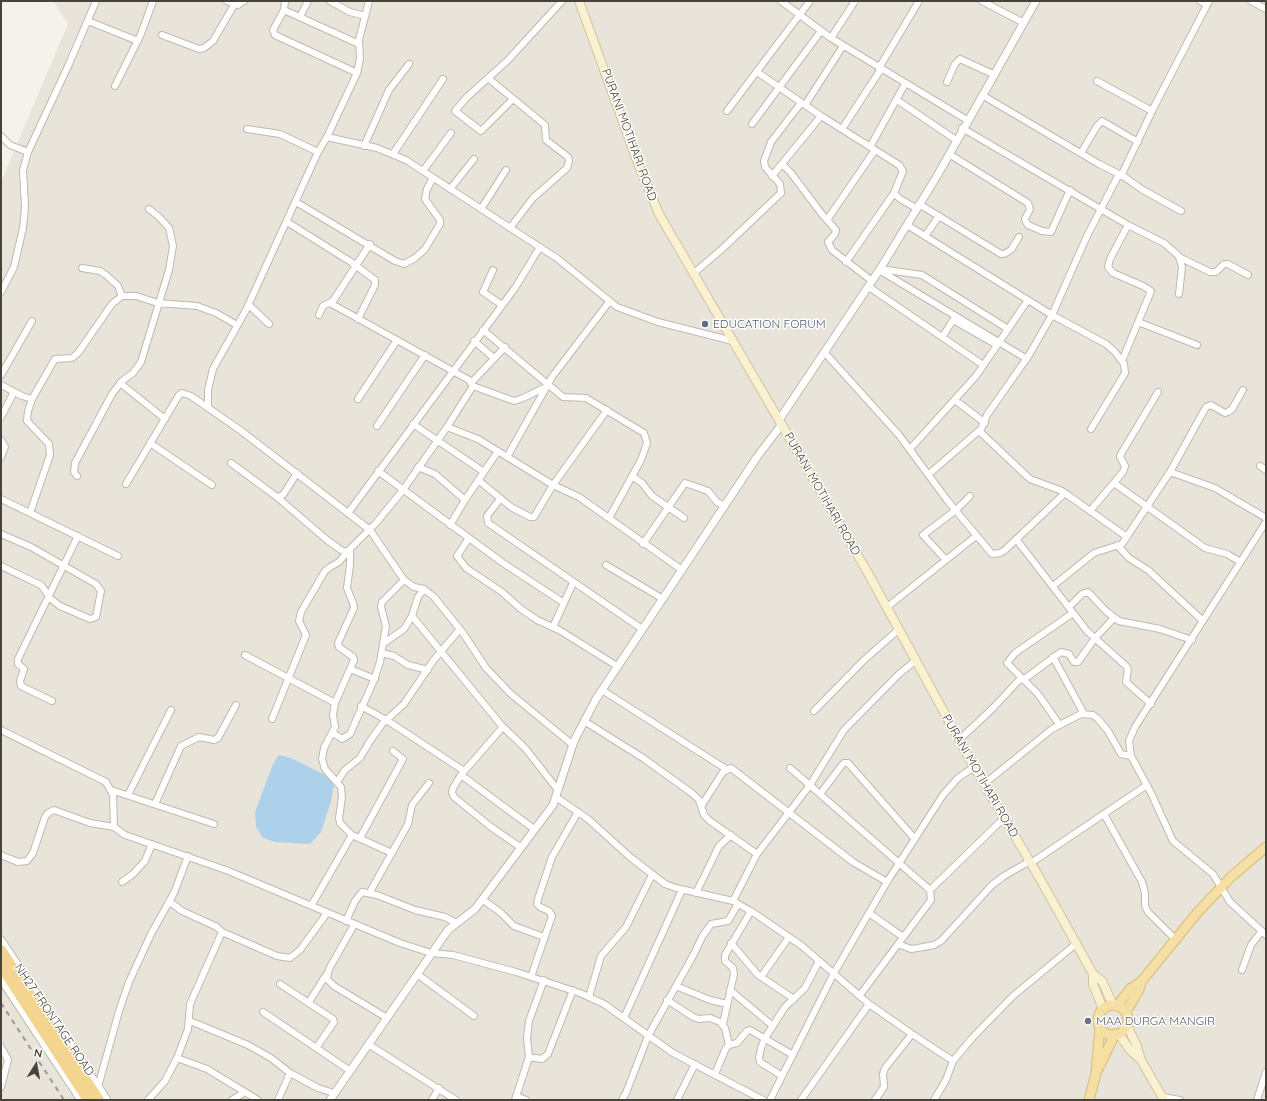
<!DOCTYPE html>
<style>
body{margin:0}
#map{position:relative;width:1267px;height:1101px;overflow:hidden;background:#f5f2ec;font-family:Quicksand,sans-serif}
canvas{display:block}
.frame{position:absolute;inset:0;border:2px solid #48433a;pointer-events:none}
.north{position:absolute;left:16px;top:1045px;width:40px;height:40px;-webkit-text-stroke:3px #fff;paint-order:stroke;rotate:11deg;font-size:11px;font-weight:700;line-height:16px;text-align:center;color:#48433a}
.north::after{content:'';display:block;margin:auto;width:14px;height:18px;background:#48433a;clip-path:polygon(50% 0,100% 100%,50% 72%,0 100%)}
</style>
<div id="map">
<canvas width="1267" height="1101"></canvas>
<div class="frame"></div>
<div class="north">N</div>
</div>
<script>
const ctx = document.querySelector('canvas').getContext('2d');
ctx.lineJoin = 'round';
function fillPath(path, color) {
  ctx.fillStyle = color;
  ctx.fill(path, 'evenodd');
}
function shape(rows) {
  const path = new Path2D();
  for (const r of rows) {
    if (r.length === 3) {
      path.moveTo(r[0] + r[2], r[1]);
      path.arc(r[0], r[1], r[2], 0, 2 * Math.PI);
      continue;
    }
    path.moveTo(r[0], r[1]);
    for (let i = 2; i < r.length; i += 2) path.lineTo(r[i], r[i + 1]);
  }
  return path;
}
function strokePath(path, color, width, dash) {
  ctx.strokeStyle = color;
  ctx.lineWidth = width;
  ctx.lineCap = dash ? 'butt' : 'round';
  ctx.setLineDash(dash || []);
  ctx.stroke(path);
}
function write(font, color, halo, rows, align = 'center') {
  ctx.font = font + ' Quicksand,sans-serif';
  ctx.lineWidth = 3;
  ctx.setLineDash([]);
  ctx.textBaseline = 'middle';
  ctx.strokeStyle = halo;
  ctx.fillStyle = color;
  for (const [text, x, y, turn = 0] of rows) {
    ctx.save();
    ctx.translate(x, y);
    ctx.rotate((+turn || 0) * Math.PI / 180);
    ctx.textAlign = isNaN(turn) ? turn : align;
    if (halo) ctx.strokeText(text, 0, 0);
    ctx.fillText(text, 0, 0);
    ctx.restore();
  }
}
const residential = shape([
 [53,1,1266,1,1266,1100,1,1100,1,182,68,24]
]);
const water = shape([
 [279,755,291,758,325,775,334,785,331,801,321,832,310,844,275,842,263,838,256,827,255,812,273,764]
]);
const minor = shape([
 [227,1,238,5,244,1],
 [285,1,284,10,273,30,275,35,357,73],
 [330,1,350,12,365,16],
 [781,1,831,38,967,120],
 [982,1,1024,23],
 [1200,1,1207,5],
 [1251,1,1266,9],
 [284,10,359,44],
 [300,17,308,1],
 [88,21,138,41],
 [162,35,199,49,204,48,213,41,234,5],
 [831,38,855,1],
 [879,68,919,1],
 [757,72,821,116,899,165,903,171,894,193,900,199,916,208],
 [488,78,545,125,546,140,568,157,569,161,567,168,533,198,510,228],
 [1097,81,1152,111],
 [947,82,955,64,960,59,995,75],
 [115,86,141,34,153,1],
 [982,95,1099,164,1123,176,1143,190,1181,211],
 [513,99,481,131,455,111,466,98,508,60,562,1],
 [897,100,956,140],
 [805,105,843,46],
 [727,111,810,1],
 [752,124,821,31],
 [962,128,1128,225,1164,243,1181,258,1210,272,1216,272,1224,264,1228,264,1248,275],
 [247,129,280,134,318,152],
 [842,129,881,69],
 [1,136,10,145,28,152],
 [327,137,377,148,406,160,558,259,617,307,658,322,733,341],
 [364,146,389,90,409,64],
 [870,147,905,84],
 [1081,153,1097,126,1102,121,1138,142],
 [393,154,443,79],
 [949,154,1028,203,1030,209,1025,219,1026,222,1028,225,1042,231,1051,232,1070,190],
 [782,164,791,173,821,213,836,230,835,234,828,242,832,250,872,281],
 [423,171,451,133],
 [772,176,821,116],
 [1121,176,1155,105,1209,1],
 [450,189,474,159],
 [296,202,395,261,404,264,415,258,425,249,440,224,440,220,425,199,427,189,433,178],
 [919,204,1001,254,1004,254,1011,250,1019,237],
 [481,209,506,170],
 [827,220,875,150],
 [287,222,351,262,375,280,375,285,358,319],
 [907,225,1052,315,1106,344,1115,352,1124,364,1125,373,1091,429],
 [925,236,939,216],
 [846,262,894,193],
 [82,268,100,271,106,275,118,286,122,296],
 [880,269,922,275,1008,329],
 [493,270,483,292,502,305],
 [879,270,1027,359],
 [694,273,722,249,781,193,780,184,765,167,764,161,771,142,801,103],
 [869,287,983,365],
 [1,292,14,267,23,228,25,207,23,170,28,152,69,64,96,1],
 [1179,294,1182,267,1179,257],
 [249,305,269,324],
 [319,315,323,306,333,301,370,244],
 [1138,322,1197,345],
 [483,330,563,397,586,398,644,433,647,443,641,460,609,518],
 [943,336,953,320,997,345],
 [474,341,494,358],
 [825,353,899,435,947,500,992,554,1000,553,1005,550,1065,493],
 [1122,361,1151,291,1143,286,1113,273,1108,267,1110,259,1128,225],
 [1,375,32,321],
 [472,382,505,347],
 [120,383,165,419],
 [1,385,22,396,32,399,55,359,72,358,78,353,112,304,122,296,136,296,158,303,197,306,216,313,237,325],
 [473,386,514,401,523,398,546,387],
 [358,399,397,340],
 [955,400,985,423],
 [208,407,208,390,213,369,246,310,318,152,327,137,357,73,360,59,359,40,369,1],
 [1,417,14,392],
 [413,424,484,472],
 [377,426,425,355],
 [447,427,478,439,553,485,579,497,682,570],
 [979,431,1030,479,1062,491,1127,537],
 [1,440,5,447,1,457],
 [150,443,212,485],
 [910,449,976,376,1028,300],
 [507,457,552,377,609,302],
 [231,463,277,497,283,495,297,473],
 [1260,466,1266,470],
 [418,467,435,474,465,500,450,525],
 [378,471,503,563,564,603],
 [1170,472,1215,488,1266,518],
 [929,474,981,429,987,415,1029,355,1052,315,1087,236,1119,174],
 [77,476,74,472,75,463,112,394,122,381,133,373,141,362,169,270,173,246,169,228,159,217,149,209],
 [632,476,642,483,652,496,684,518],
 [478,480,511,507,530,517,534,517,553,485,607,410],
 [1114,483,1205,548,1227,554,1239,561],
 [126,484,179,395,182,393,191,396,240,430,370,530,404,580,414,587,424,589,434,597,463,633,486,668,511,694,573,745],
 [277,497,327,540,341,550,347,552,376,523,403,490,447,427,473,386,469,380,330,303],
 [1,499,118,556],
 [500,499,487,516,488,523,642,629],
 [465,500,498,451],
 [1090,511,1123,472,1125,466,1120,457,1121,454,1158,392],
 [30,513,50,455,49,444,27,421,28,411,32,399],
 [348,513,515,288,540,247],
 [1266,522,1135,727,1129,741,1131,756,1151,793,1173,841,1213,874,1230,902,1266,935],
 [1,534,31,547,96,584,101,591,96,617,90,619,60,606,51,599,41,585,1,566],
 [469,538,457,556,466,568,502,592,521,609,537,620,559,630,617,666],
 [1016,539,1087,631,1126,666,1128,669,1126,682,1151,704],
 [643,544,685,483,708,491,717,502,725,506],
 [1118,546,1129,558,1148,570,1203,621],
 [350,550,350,565,347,588,353,603,354,608,338,643,339,647,353,657,354,660,335,703,333,715,335,727,324,748,322,759,325,769,341,787,342,797,339,818,340,823,352,835,392,853],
 [946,560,923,535,956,510,970,496],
 [606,565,663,599],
 [1053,586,1094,553,1122,544,1170,472,1206,407,1211,405,1225,413,1228,412,1232,409,1243,390],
 [1069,607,1082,594,1088,592,1106,611,1119,621,1160,629,1192,640],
 [886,608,976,536],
 [412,616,502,726,501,729,461,775,453,788,452,793,454,797,491,827,520,847],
 [553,627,573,583],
 [384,643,404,629,412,616,418,597,424,589],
 [382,653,394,656,408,665,428,670],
 [245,655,335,703],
 [1053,657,1084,714],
 [350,669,375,679],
 [1023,680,1061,652,1069,654,1074,662,1078,662,1095,638,1114,618],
 [602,690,726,769],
 [52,701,21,686,20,681,24,669,18,664,18,659,78,536],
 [361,706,388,721,464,771],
 [814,711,863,661,898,630],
 [272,719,306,635,299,621,301,612,325,571,330,567,339,562,347,552],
 [584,721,643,758,693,794,699,800,704,815,710,821,757,854],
 [1059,724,1038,694,1007,663,1015,653,1073,613],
 [502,726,525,748,558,790],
 [1,730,106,782,113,795,114,827,125,835,226,870,400,943,431,953,453,955,516,972,580,993,604,1004,673,1053,763,1100],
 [333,733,342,739,350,734,374,680,380,662,386,626,381,607,382,602,404,580],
 [959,740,992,709,1021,678],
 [790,768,930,890,931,900,928,904,860,995],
 [461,775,534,829],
 [337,782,345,770,360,758,370,741,383,723,404,704,433,661,460,629],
 [984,784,1052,729,1081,714,1093,715,1098,719,1108,731,1121,754,1131,756],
 [111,790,214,824],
 [820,794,842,765,844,763,848,763,915,839],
 [128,795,171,710],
 [556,797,588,819,630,857,665,884,676,888,733,901,754,913,802,946,869,1004,912,1034,953,1061],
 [155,804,181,746,199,737,214,740,218,738,236,705],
 [702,805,723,772,731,768,853,862,887,882],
 [1104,814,1142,882,1145,893,1145,906,1148,912,1175,939],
 [360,838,403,759,393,751],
 [1,855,18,862,27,861,33,853,45,817,48,813,54,810,90,823,114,827],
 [1031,863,1147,785],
 [122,882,133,874,145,861,152,844],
 [930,890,1004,818],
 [370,892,408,824,412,805,429,783],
 [696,893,719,846,731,835],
 [483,900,500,912,514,926,544,937],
 [733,901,757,854,810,785,844,730,899,674,915,661],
 [311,906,352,835],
 [869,913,903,937],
 [346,921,355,901,362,892,377,895,415,910,445,917,456,923],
 [354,925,329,969,327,979,334,986,387,1018],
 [222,932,277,956,290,958,300,950,327,913],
 [731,943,758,975,794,999],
 [898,944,911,949,918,948,934,945,941,941,992,885,1004,876,1030,861],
 [1242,970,1251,945,1262,931],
 [417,974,474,1016],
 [531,977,552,916,549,911,540,907,537,904,538,899,552,857,578,812],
 [761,977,789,937],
 [280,984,333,1019,334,1022,316,1048],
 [676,986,710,1000,727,1004],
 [730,990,773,1026],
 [589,997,601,956,626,927,652,875],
 [667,1000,693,1017,699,1019,710,1018,720,1022,725,1028,729,1045],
 [309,1002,326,975],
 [263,1012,349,1070],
 [624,1018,682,890],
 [190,1021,248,1045,271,1058,290,1073],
 [723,1024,734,974,733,968,725,961,725,955,751,911],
 [368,1044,456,1100],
 [1,1047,8,1060,1,1087],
 [529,1057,542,1059,548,1054,573,990],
 [177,1058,207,1069,258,1100],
 [715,1074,726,1048,729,1045,737,1043,747,1031,750,1030,793,1055],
 [782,1076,760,1062,759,1058,761,1048,765,1038,785,1007,805,988,819,961],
 [98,1087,119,1011,129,982,151,934,174,893,188,856],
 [516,1096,526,1100],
 [1162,1097,1180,1100],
 [148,1100,165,1081,177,1058,188,1029,190,1004,222,932,217,927,182,911,170,902],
 [232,1100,245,1092],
 [278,1100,290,1073,318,1088,334,1093],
 [432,1100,439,1088],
 [515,1100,529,1057,527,1038,529,1021,544,980],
 [622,1100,626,1093,648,1036,694,954,702,937,711,924,728,921,738,904],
 [677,1100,695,1064],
 [770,1100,834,973,887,882,943,795,958,778,974,767],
 [801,1100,869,1004],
 [875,1100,884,1087,883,1074,885,1068,912,1034],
 [934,1100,946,1080,953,1061,973,1037,1013,996,1077,943],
 [1257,1100,1266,1072]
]);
const tertiary = shape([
 [779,420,880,269,937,176,1036,1],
 [1,940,107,1100],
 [1,979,81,1100],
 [330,1100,448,930,475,909,553,805,574,741,596,699,757,457,782,424]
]);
const secondary = shape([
 [579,1,639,166,659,214,868,573,974,767,1039,877,1093,974,1102,981,1113,1005],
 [1093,974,1093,984,1103,1009],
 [1127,1026,1137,1046,1141,1060,1164,1100],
 [1119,1034,1130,1050,1140,1059]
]);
const primary = shape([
 [1113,1020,15],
 [1117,1006,1131,988,1141,982],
 [1126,1012,1139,990,1141,982,1197,913,1231,877,1266,847],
 [1098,1069,1115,1034],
 [1089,1100,1096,1073,1100,1026]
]);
const trunk = shape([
 [1,950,99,1100],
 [1,966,88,1100]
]);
const rail = shape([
 [1,1003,64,1100]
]);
const markers = [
 [705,324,4,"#5c6f8a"],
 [1088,1021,4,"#6b7280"]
];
const streetNames = [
 ["PURANI MOTIHARI ROAD",629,135,70],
 ["PURANI MOTIHARI ROAD",822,494,60],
 ["PURANI MOTIHARI ROAD",980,776,60],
 ["NH27 FRONTAGE ROAD",54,1020,56]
];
const serviceNames = [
 ["EDUCATION FORUM",713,324]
];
const worshipNames = [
 ["MAA DURGA MANGIR",1096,1021]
];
fillPath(residential, '#e8e4da');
fillPath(water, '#aed1eb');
strokePath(minor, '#bfbaaf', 8);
strokePath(tertiary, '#bfbaaf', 9);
strokePath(secondary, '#d0c4a0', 10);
strokePath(primary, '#dabd74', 11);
strokePath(trunk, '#d0a14a', 12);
strokePath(minor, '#fff', 6);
strokePath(tertiary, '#fff', 7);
strokePath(secondary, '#faf1d0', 8);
strokePath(primary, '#f6dfa4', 9);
strokePath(trunk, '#f4d58f', 10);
strokePath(rail, '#999', 2, [5, 5]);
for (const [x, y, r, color] of markers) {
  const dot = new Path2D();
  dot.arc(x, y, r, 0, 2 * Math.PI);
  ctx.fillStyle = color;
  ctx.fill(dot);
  strokePath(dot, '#fff', 1.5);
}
write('12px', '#48433a', '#fff', streetNames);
write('12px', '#4e5e75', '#fff', serviceNames, 'left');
write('12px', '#5b616d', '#fff', worshipNames, 'left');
</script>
